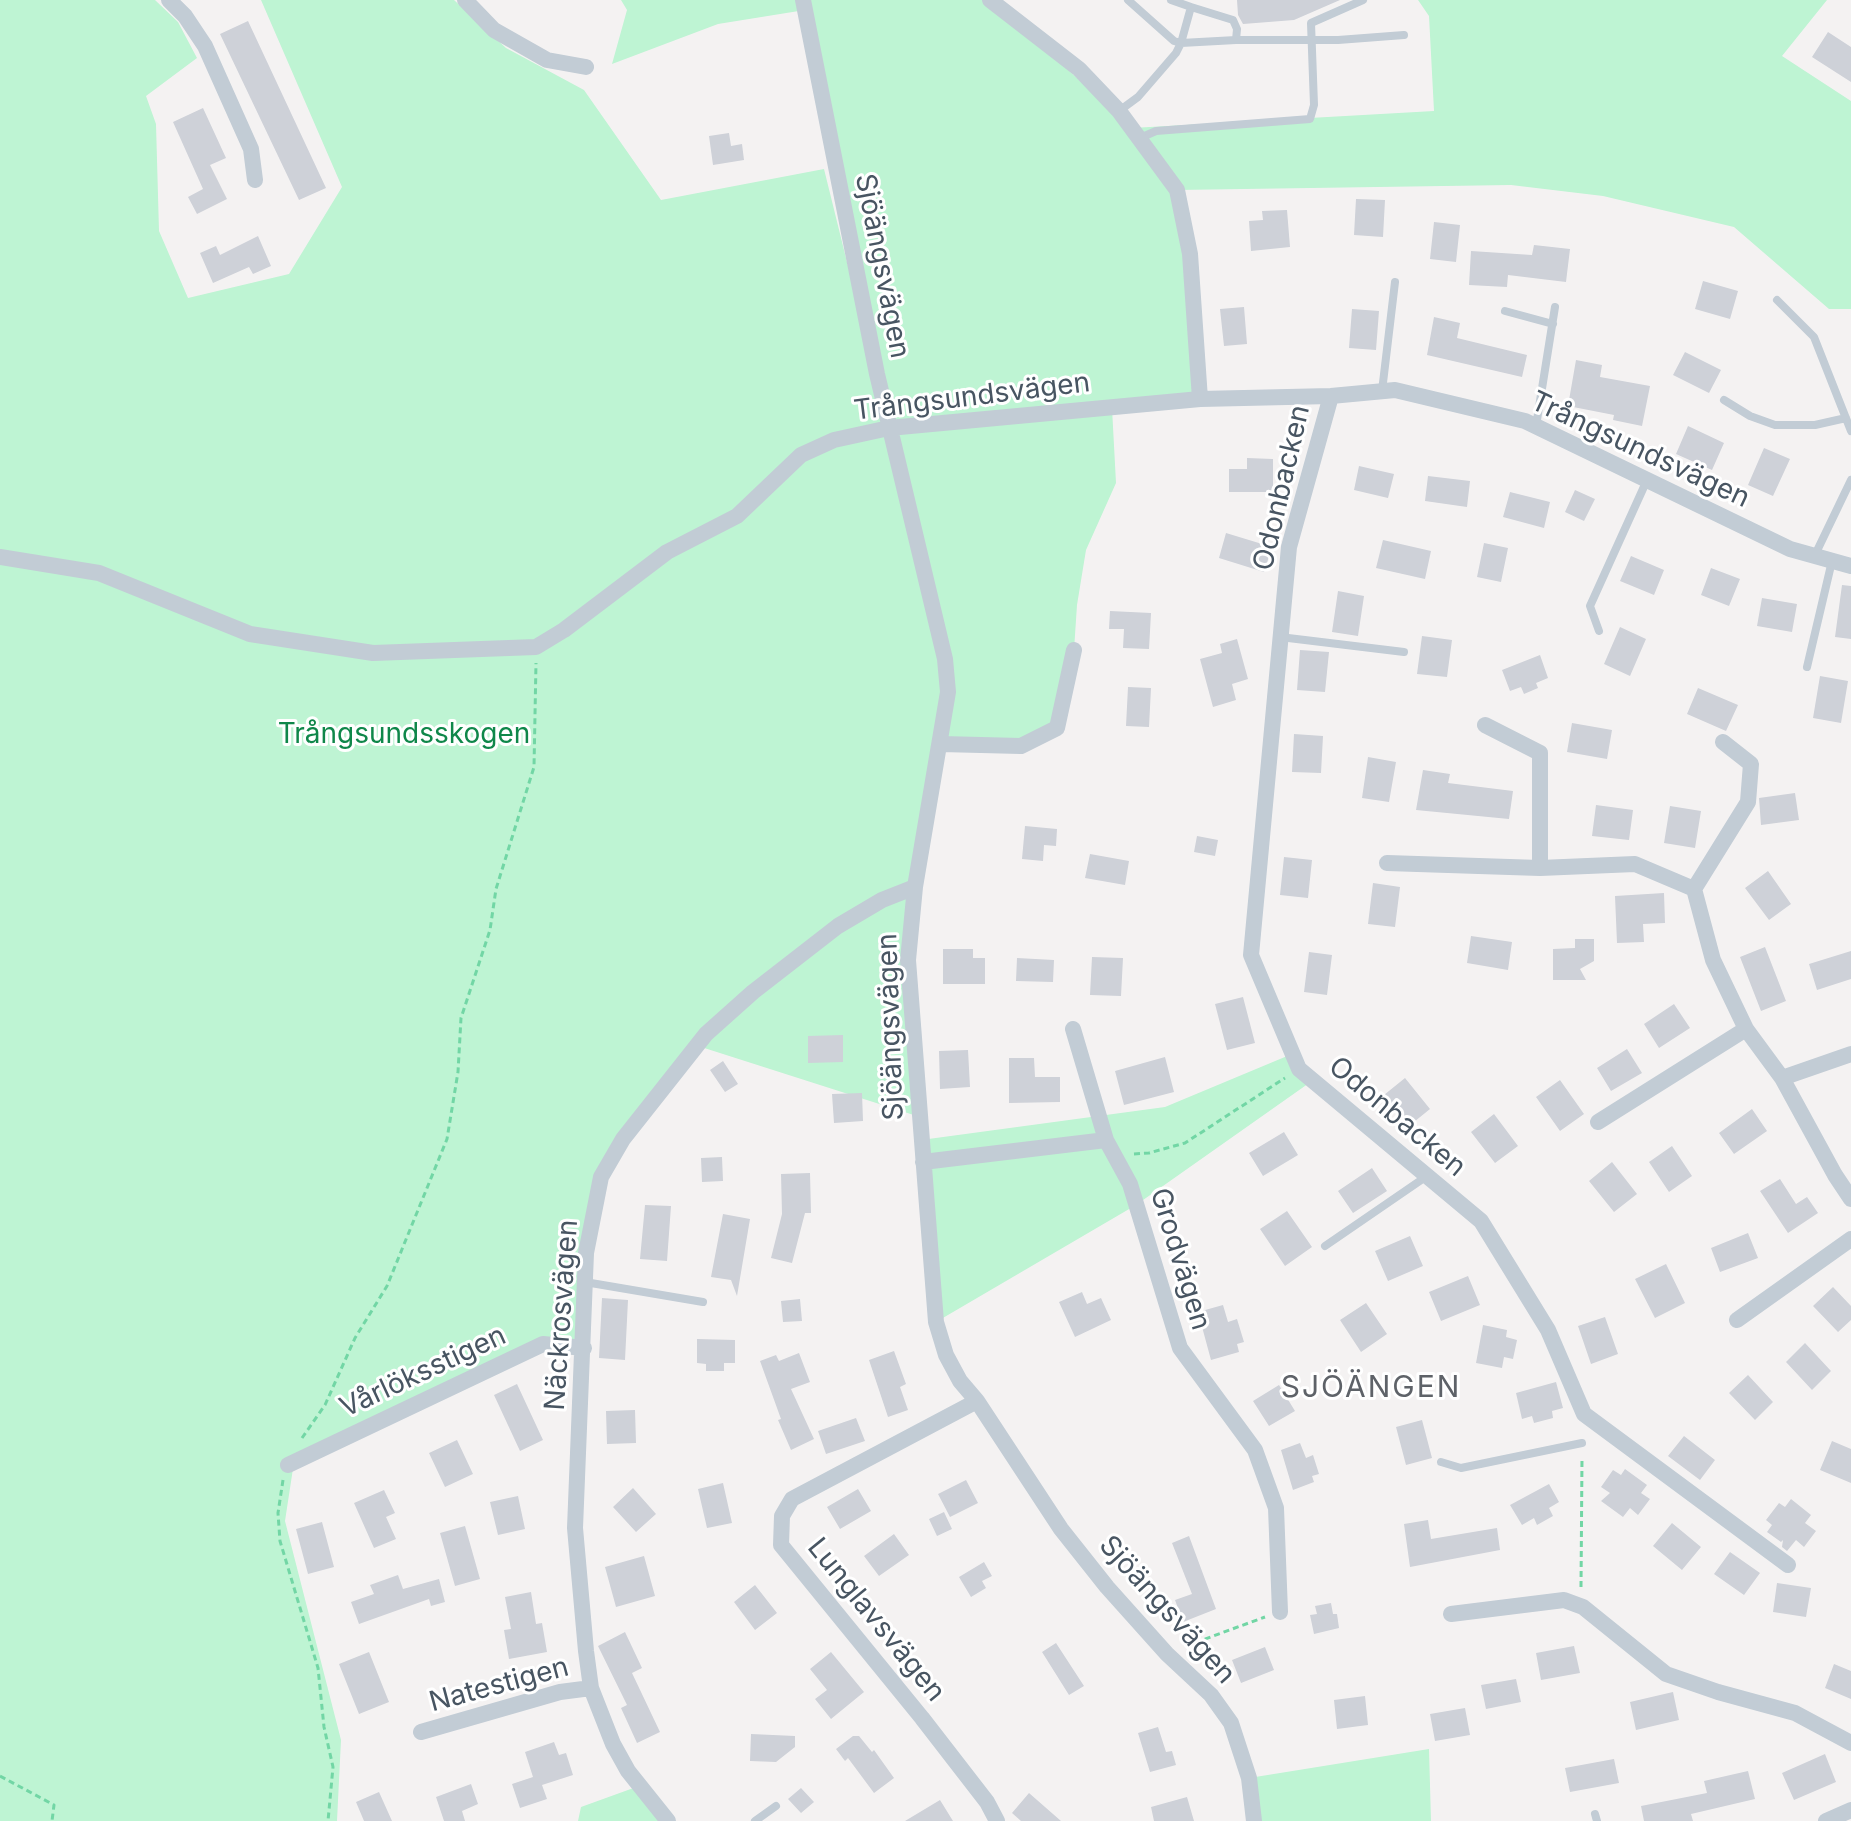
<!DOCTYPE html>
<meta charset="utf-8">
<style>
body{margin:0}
canvas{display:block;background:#f4f2f2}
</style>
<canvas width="1851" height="1821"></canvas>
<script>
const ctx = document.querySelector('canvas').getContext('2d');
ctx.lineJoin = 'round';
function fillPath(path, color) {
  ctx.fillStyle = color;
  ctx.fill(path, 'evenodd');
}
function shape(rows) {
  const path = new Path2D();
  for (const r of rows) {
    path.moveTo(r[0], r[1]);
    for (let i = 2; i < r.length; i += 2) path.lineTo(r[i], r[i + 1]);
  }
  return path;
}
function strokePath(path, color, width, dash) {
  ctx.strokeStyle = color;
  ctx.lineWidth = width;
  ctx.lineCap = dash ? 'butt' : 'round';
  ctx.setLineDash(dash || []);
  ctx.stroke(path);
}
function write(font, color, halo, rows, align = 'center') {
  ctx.font = font + ' Inter,sans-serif';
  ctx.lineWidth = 6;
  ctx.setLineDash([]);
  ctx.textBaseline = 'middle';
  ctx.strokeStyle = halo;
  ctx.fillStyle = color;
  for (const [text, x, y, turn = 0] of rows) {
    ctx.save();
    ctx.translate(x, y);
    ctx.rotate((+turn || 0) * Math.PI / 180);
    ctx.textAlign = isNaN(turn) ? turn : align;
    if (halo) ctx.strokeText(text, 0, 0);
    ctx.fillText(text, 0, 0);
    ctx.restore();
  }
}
const green = shape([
 [0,0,155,0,178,22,197,58,146,96,156,124,159,231,188,298,289,274,342,187,261,0,454,0,506,48,584,90,661,200,824,169,885,416,805,10,718,24,612,64,627,10,621,0,991,0,1132,128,1434,111,1429,16,1418,0,1827,0,1782,56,1851,101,1851,309,1829,309,1734,227,1603,196,1511,185,1177,190,1200,399,1112,408,1116,483,1086,550,1077,605,1074,650,1057,728,1021,746,942,744,908,960,920,1117,698,1046,601,1177,584,1348,543,1344,294,1462,285,1521,341,1740,337,1821,0,1821],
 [1292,1054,1312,1081,1136,1205,936,1322,921,1140,1165,1107],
 [1429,1749,1431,1821,1250,1821,1249,1778],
 [639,1786,668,1821,578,1821,581,1807]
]);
const building = shape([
 [1237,0,1340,0,1294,20,1243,24,1238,15],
 [248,21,326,188,299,200,220,34],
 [1828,32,1851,47,1851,82,1812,57],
 [203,108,226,158,210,165,227,199,197,214,188,197,203,189,173,122],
 [729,133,731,146,742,144,744,160,713,165,709,136],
 [1356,199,1385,200,1383,237,1354,235],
 [1287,210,1290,247,1251,251,1249,221,1263,220,1262,211],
 [1434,222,1460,225,1456,262,1430,259],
 [258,236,271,266,253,274,249,267,213,283,200,253,216,246,220,255],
 [1534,245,1570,249,1566,282,1508,275,1507,287,1469,285,1471,251,1532,255],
 [1703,281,1738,291,1730,319,1695,309],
 [1244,307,1247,344,1224,346,1220,309],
 [1352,309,1379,311,1376,350,1349,348],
 [1434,317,1460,323,1457,338,1527,355,1522,377,1427,355],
 [1685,352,1721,370,1709,393,1673,375],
 [1576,360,1602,365,1600,377,1650,386,1642,426,1613,420,1614,415,1568,406],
 [1688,426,1724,443,1712,470,1676,454],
 [1764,448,1790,459,1773,496,1748,485],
 [1247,458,1273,459,1273,492,1229,492,1229,469,1247,469],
 [1359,466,1394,474,1388,498,1354,490],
 [1428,476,1470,481,1467,507,1425,501],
 [1575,490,1595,499,1584,521,1565,512],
 [1510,492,1550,502,1544,528,1503,517],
 [1226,533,1272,547,1264,572,1219,558],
 [1383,540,1431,551,1425,579,1376,568],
 [1484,543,1508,548,1501,582,1477,577],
 [1631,556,1664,570,1654,595,1620,581],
 [1711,568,1740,579,1729,606,1701,595],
 [1842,585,1851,586,1851,639,1835,637],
 [1338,591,1364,596,1358,636,1332,632],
 [1762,598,1797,604,1792,632,1757,626],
 [1110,611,1151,613,1149,649,1123,648,1124,629,1109,629],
 [1620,627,1646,639,1630,676,1604,664],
 [1422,636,1452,640,1447,677,1417,674],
 [1237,639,1248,679,1232,684,1236,700,1213,707,1200,659,1222,653,1220,644],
 [1300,650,1329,652,1325,692,1297,690],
 [1540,655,1548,678,1536,683,1538,688,1524,694,1521,687,1510,691,1502,670],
 [1820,676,1848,681,1841,723,1813,718],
 [1128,687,1151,688,1149,727,1126,726],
 [1698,688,1738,705,1726,731,1687,714],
 [1572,723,1612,730,1607,759,1567,752],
 [1294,734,1323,736,1321,773,1292,772],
 [1368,757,1396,762,1389,802,1362,798],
 [1423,770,1450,774,1448,783,1513,791,1509,819,1416,810],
 [1795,793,1799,820,1761,825,1759,798],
 [1596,805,1633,810,1629,840,1592,836],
 [1670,806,1701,811,1695,848,1664,843],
 [1025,826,1057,829,1056,846,1044,845,1043,861,1022,859],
 [1197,836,1218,840,1215,856,1194,852],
 [1090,854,1129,861,1125,885,1085,878],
 [1284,857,1312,860,1308,898,1280,895],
 [1768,871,1791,904,1769,920,1745,888],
 [1373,883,1400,887,1395,927,1368,924],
 [1664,893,1665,923,1643,924,1644,942,1617,943,1615,896],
 [1471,936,1512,942,1508,970,1467,963],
 [1575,939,1594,939,1594,961,1580,969,1586,980,1553,980,1553,949,1575,948],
 [1765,947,1786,1001,1761,1011,1740,957],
 [943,949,973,949,973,958,985,958,985,984,943,984],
 [1851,951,1851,979,1817,990,1809,964],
 [1309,952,1332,955,1327,995,1304,992],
 [1092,957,1123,958,1121,996,1090,995],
 [1017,958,1054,960,1053,982,1016,981],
 [1243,997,1255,1043,1227,1050,1215,1004],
 [1674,1004,1690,1028,1659,1048,1644,1024],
 [843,1035,843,1062,808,1063,808,1036],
 [1627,1049,1642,1073,1611,1091,1597,1068],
 [968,1050,970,1087,940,1089,939,1051],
 [1165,1057,1174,1092,1124,1105,1115,1071],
 [1009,1058,1034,1058,1035,1077,1060,1077,1060,1102,1009,1103],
 [723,1061,738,1084,725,1092,710,1070],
 [1405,1078,1430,1109,1409,1126,1384,1095],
 [1560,1080,1584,1114,1560,1131,1536,1097],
 [862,1093,863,1121,834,1123,832,1094],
 [1752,1109,1767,1131,1734,1154,1719,1133],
 [1494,1114,1518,1146,1495,1163,1471,1132],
 [1284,1132,1298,1155,1263,1176,1249,1153],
 [1672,1146,1692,1176,1669,1192,1649,1162],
 [722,1157,723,1181,702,1182,701,1158],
 [1612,1162,1637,1194,1614,1212,1589,1181],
 [1372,1168,1387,1191,1353,1213,1338,1191],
 [810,1173,811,1213,805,1213,792,1263,771,1258,782,1214,781,1174],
 [1780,1179,1796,1204,1807,1197,1818,1213,1788,1233,1760,1191],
 [645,1205,671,1206,667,1261,640,1259],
 [1287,1211,1312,1247,1285,1266,1260,1229],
 [723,1214,750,1219,737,1296,731,1280,711,1277],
 [1748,1233,1758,1258,1720,1272,1711,1248],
 [1410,1236,1423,1266,1388,1281,1375,1251],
 [1666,1264,1685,1303,1655,1318,1635,1279],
 [1468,1276,1480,1305,1441,1321,1429,1292],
 [1833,1287,1851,1306,1851,1320,1838,1332,1813,1306],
 [1082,1292,1087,1304,1101,1298,1111,1320,1075,1337,1059,1302],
 [602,1298,628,1300,625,1360,599,1358],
 [800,1299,802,1321,783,1322,781,1301],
 [1366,1303,1387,1334,1361,1352,1340,1320],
 [1223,1305,1228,1322,1237,1319,1244,1342,1237,1344,1239,1352,1211,1360,1198,1312],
 [1605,1317,1618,1354,1591,1364,1578,1326],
 [1483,1325,1507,1330,1506,1337,1517,1340,1513,1359,1504,1357,1502,1368,1476,1363],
 [697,1339,735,1340,735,1363,724,1363,724,1371,706,1371,706,1364,697,1363],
 [1805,1343,1831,1371,1812,1390,1786,1362],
 [894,1351,906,1384,900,1387,908,1410,888,1417,869,1360],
 [799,1353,810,1382,791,1389,814,1439,791,1450,778,1420,781,1419,760,1361,776,1355,779,1361],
 [1748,1375,1773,1402,1755,1420,1729,1393],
 [1556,1382,1563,1408,1552,1411,1553,1418,1534,1423,1532,1416,1522,1419,1516,1393],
 [517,1384,543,1440,520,1451,494,1395],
 [1279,1385,1295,1411,1269,1426,1253,1401],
 [635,1410,636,1443,607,1444,606,1411],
 [856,1418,865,1441,826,1454,818,1431],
 [1422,1420,1432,1458,1406,1465,1396,1427],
 [1684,1436,1715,1460,1700,1480,1668,1456],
 [457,1440,473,1474,445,1487,429,1453],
 [1832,1441,1851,1449,1851,1483,1820,1470],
 [1300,1443,1306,1458,1313,1455,1319,1474,1312,1476,1314,1482,1293,1490,1281,1450],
 [1625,1469,1647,1485,1641,1493,1650,1499,1638,1515,1630,1508,1623,1517,1601,1501,1610,1493,1601,1487,1613,1470,1621,1475],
 [966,1480,978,1503,950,1517,938,1494],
 [723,1483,732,1523,707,1528,698,1489],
 [1549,1484,1559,1502,1549,1508,1553,1516,1537,1525,1534,1518,1522,1525,1510,1505],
 [633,1488,656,1514,636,1532,613,1507],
 [858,1489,871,1511,840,1529,827,1507],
 [384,1490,395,1513,386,1517,396,1539,374,1548,354,1503],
 [518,1496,525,1529,498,1535,490,1502],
 [1791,1499,1811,1515,1805,1523,1816,1531,1804,1547,1796,1540,1787,1551,1782,1547,1783,1540,1781,1542,1767,1532,1772,1525,1766,1520,1779,1503,1785,1507],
 [944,1512,952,1529,937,1536,929,1519],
 [1428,1520,1431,1539,1497,1528,1500,1550,1410,1567,1404,1524],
 [322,1522,334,1567,308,1574,296,1529],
 [1672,1523,1701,1547,1682,1570,1653,1546],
 [465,1526,480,1579,455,1586,440,1533],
 [894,1534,909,1555,879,1576,864,1556],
 [1189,1536,1216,1609,1183,1622,1175,1600,1192,1594,1172,1543],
 [1730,1552,1760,1573,1744,1595,1714,1574],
 [644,1556,655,1596,616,1607,605,1567],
 [984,1562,992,1576,982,1581,986,1588,971,1597,959,1577],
 [398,1575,403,1589,439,1579,445,1602,431,1606,429,1599,359,1624,351,1602,374,1594,370,1585],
 [1777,1583,1811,1588,1806,1617,1773,1612],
 [755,1585,777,1613,755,1630,734,1602],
 [531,1592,536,1624,542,1623,547,1652,509,1659,504,1630,511,1629,505,1597],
 [1331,1603,1333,1614,1337,1614,1339,1628,1314,1634,1310,1615,1317,1614,1315,1606],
 [625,1632,642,1668,632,1673,660,1732,637,1743,621,1708,627,1705,598,1646],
 [1056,1643,1084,1686,1069,1695,1042,1652],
 [1574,1646,1580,1673,1541,1680,1536,1653],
 [1265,1647,1274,1670,1241,1683,1232,1660],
 [369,1652,389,1702,359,1714,339,1664],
 [831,1652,864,1692,831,1719,815,1699,827,1690,810,1669],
 [1834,1664,1851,1671,1851,1699,1825,1688],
 [1516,1679,1521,1702,1486,1709,1481,1685],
 [1673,1692,1679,1720,1636,1730,1630,1702],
 [1365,1696,1368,1725,1337,1729,1334,1700],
 [1465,1708,1470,1735,1435,1741,1430,1714],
 [1158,1727,1166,1752,1172,1751,1176,1765,1150,1772,1138,1733],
 [751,1734,795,1736,795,1747,776,1762,750,1761],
 [853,1736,859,1736,872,1752,874,1750,894,1778,874,1793,848,1758,845,1761,836,1749],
 [554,1742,559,1755,566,1753,573,1775,542,1785,547,1799,520,1808,512,1784,533,1777,525,1752],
 [1825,1754,1836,1782,1794,1800,1782,1773],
 [1614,1759,1619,1783,1570,1792,1565,1768],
 [1748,1771,1755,1799,1691,1814,1693,1821,1644,1821,1641,1806,1707,1793,1704,1781],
 [471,1784,478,1804,462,1811,465,1821,444,1821,436,1797],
 [801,1788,814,1802,801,1813,788,1799],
 [379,1792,392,1821,364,1821,356,1802],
 [1029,1793,1061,1821,1021,1821,1012,1813],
 [1187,1797,1194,1821,1154,1821,1151,1807],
 [940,1800,953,1821,905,1821]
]);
const path = shape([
 [1134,1154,1149,1153,1185,1143,1285,1078],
 [302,1438,325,1405,355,1338,387,1286,447,1139,458,1072,461,1018,490,930,496,889,534,767,536,663],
 [283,1480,278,1513,280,1541,318,1668,324,1727,333,1767,328,1821],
 [1581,1587,1582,1458],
 [1186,1646,1265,1617],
 [0,1776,54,1805,52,1821]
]);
const service = shape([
 [1171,0,1191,7,1181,43,1236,40,1237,29,1233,20,1191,7],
 [1236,40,1338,40,1404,35],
 [1119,111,1138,97,1176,53,1181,43,1174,41,1128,0],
 [1140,138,1156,131,1310,119,1314,105,1311,23,1363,0],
 [1777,300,1814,337,1851,431],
 [1505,311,1553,324],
 [1382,391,1395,282],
 [1724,400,1750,416,1775,425,1815,425,1846,418],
 [1536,426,1555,307],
 [1814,557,1851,480],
 [1599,631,1590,606,1647,480],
 [1280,637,1404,652],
 [1807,667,1832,561],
 [1325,1246,1427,1176],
 [585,1282,703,1302],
 [1441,1462,1461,1468,1582,1443],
 [1595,1814,1597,1821],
 [755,1821,776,1806]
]);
const minor = shape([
 [169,0,185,16,205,46,251,149,255,180],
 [465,0,494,30,547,60,586,67],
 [803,0,877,374,945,659,948,692,915,887,908,960,936,1322,946,1355,960,1381,977,1401,1061,1529,1107,1587,1167,1654,1211,1695,1231,1723,1249,1778,1254,1821],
 [990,0,1079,69,1119,111,1177,190,1190,254,1200,399],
 [1331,396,1289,547,1251,955,1299,1069,1481,1221,1548,1330,1584,1414,1788,1565],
 [0,557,99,573,250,634,373,653,536,647,564,630,667,552,737,516,801,455,834,440,889,428,1200,399,1331,396,1395,390,1525,421,1790,549,1851,566],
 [1485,725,1540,753,1540,868],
 [941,744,1021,746,1057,728,1074,650],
 [1387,863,1540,868,1635,864,1694,889,1748,802,1751,764,1723,742],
 [1694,889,1713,960,1746,1029,1782,1078,1835,1175,1851,1199],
 [1073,1029,1106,1140,1130,1184,1180,1348,1255,1450,1276,1508,1280,1612],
 [1782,1078,1851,1054],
 [1598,1122,1746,1029],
 [923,1162,1106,1140],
 [1737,1320,1851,1239],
 [977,1401,792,1499,782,1516,781,1545,922,1718,987,1802,997,1821],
 [288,1465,543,1344,584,1348],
 [1451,1614,1564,1600,1583,1607,1666,1674,1718,1692,1795,1713,1851,1743],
 [421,1732,560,1692,591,1688],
 [668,1821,628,1771,613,1744,591,1688,586,1651,575,1528,586,1253,601,1177,623,1139,706,1034,753,992,838,926,882,900,915,887],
 [1826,1821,1851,1810]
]);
const streetNames = [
 ["Sjöängsvägen",882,266,79],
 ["Trångsundsvägen",972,397,-7],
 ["Trångsundsvägen",1640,450,25],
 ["Odonbacken",1282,488,-77],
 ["Sjöängsvägen",891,1027,-92],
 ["Odonbacken",1397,1117,40],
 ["Grodvägen",1180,1259,73],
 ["Näckrosvägen",562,1315,-86],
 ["Vårlöksstigen",423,1372,-25],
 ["Sjöängsvägen",1167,1610,48],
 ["Lunglavsvägen",876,1620,51],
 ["Natestigen",499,1685,-15]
];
const parkNames = [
 ["Trångsundsskogen",404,735]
];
const neighbourhoodNames = [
 ["SJÖÄNGEN",1371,1388]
];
fillPath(green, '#bef4d3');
fillPath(building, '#ced1d8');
strokePath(path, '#72d6a5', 3, [6, 4]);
strokePath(service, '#c2ccd5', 8);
strokePath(minor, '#c2ccd5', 16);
write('28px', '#485562', '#fff', streetNames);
write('28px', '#0f874a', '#fff', parkNames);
ctx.letterSpacing = '2px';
write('30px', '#5e6268', '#fff', neighbourhoodNames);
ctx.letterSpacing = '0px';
</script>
